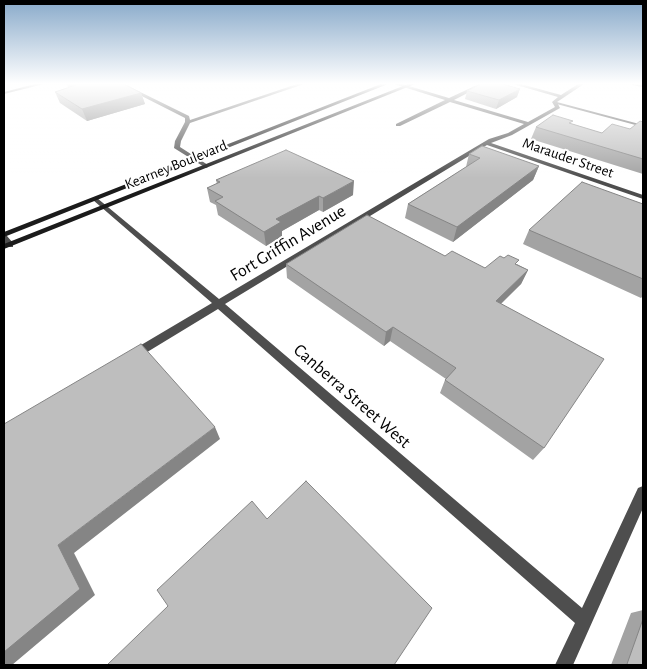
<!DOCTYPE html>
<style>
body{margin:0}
#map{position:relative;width:647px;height:669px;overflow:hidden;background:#fff;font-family:"Alegreya Sans",sans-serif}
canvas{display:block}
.frame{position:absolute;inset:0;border:5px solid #000;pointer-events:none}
</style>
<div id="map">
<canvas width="647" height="669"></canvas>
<div class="frame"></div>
</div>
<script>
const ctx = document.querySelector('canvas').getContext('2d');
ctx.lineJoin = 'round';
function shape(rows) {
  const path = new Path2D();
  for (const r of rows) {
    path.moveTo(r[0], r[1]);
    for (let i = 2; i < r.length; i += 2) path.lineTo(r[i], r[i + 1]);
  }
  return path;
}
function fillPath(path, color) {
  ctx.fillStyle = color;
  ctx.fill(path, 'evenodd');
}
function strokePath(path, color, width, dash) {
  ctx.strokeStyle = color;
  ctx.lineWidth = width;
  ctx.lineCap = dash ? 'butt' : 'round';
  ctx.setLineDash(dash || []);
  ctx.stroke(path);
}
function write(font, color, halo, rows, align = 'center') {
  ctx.font = font + ' "Alegreya Sans",sans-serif';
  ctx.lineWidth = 4;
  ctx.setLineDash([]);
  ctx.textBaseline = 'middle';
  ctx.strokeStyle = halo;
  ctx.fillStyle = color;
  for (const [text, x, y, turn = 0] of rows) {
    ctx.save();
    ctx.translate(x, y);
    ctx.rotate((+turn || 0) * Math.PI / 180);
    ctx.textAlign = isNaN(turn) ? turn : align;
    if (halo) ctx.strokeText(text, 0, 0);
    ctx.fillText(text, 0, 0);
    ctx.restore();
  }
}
const lane = shape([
 [553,101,643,125,643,127,553,103,553,101]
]);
const street = shape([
 [35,84,44,84,4,94,4,92,35,84],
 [118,84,124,84,189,116,190,120,297,84,304,84,190,123,181,141,180,147,208,165,208,167,206,168,174,148,175,141,185,122,185,118,118,84],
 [394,84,402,84,449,98,479,84,485,84,454,100,528,122,555,107,552,102,558,97,513,84,521,84,561,95,578,84,584,84,557,102,560,108,512,135,491,143,643,195,643,199,487,145,225,304,582,608,638,488,643,486,643,508,573,665,555,665,575,623,218,309,139,357,131,357,130,354,131,351,212,303,93,200,93,198,97,198,219,299,489,139,508,133,524,124,450,102,400,126,396,126,396,124,445,100,394,84],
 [632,84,643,85,643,87,632,85,632,84],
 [4,236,7,236,13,243,13,247,7,247,4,243,4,236]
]);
const secondary = shape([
 [381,84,388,84,4,237,4,232,381,84],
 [408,84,415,84,4,249,4,244,408,84]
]);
const wall = shape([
 [67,84,124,84,141,93,145,104,87,121,60,103,55,92,68,88],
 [467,91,517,97,496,109,465,99],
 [643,122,643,174,531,139,536,127,572,124,602,133,630,129],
 [469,154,539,166,533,180,453,242,405,218,408,204,466,167],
 [216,180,353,195,323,212,319,210,282,231,282,236,266,246,218,215,216,205,210,202,207,188,217,184],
 [643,204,643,296,641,298,523,244,529,230],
 [445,256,485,268,517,264,528,270,521,284,501,304,544,448,533,460,440,393,445,380,446,379,390,341,384,346,287,278,286,264],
 [643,610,643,665,611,665,631,613]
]);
const shadedWall = shape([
 [520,89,517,97,496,109,499,100],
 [141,93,145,104,87,121,82,109],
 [539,166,533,180,453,242,457,227],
 [354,181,353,195,323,212,323,198],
 [319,196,319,210,282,231,282,236,266,246,264,232,276,219],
 [528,270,521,284,489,315,496,301],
 [393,327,390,341,384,346,386,332],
 [215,427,220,439,74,553,95,595,12,665,4,665,4,652,58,545]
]);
const building = shape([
 [74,84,124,84,141,93,82,109,55,92,76,85,74,84],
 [481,84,503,84,520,89,499,100,467,91,481,84],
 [553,115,573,121,569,123,602,133,612,124,630,129,640,121,643,122,643,159,536,127,553,115],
 [482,146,539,166,457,227,408,204,480,158,469,154,482,146],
 [286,150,354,181,323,198,319,196,276,219,281,222,264,232,215,201,223,197,207,188,220,182,216,180,286,150],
 [582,182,643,204,643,279,529,230,582,182],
 [367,215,445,256,452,251,485,268,500,256,504,258,508,255,519,260,515,264,528,270,496,301,604,359,544,448,445,380,456,368,393,327,386,332,286,264,367,215],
 [141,344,215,427,58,545,80,589,4,652,4,424,141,344],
 [306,481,432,608,394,665,107,665,168,606,157,590,252,501,267,519,306,481],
 [643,619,643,665,629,665,627,664,643,619]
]);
const farStreetnames = [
 ["Marauder Street",568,158,19],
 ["Kearney Boulevard",176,165,-22]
];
const streetNames = [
 ["Fort Griffin Avenue",288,243,-31],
 ["Canberra Street West",352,396,41]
];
fillPath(lane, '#4e4e4e');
fillPath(street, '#4e4e4e');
fillPath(secondary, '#1b1b1b');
fillPath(wall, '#a3a3a3');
fillPath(shadedWall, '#858585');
fillPath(building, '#bebebe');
strokePath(building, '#858585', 1);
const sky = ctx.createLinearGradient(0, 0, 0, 178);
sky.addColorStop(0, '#89aaca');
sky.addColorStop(0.47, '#fff');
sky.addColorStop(1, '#ffffff00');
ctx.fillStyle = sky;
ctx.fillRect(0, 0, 647, 178);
write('15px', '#000', '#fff', farStreetnames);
write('18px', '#000', '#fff', streetNames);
</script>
